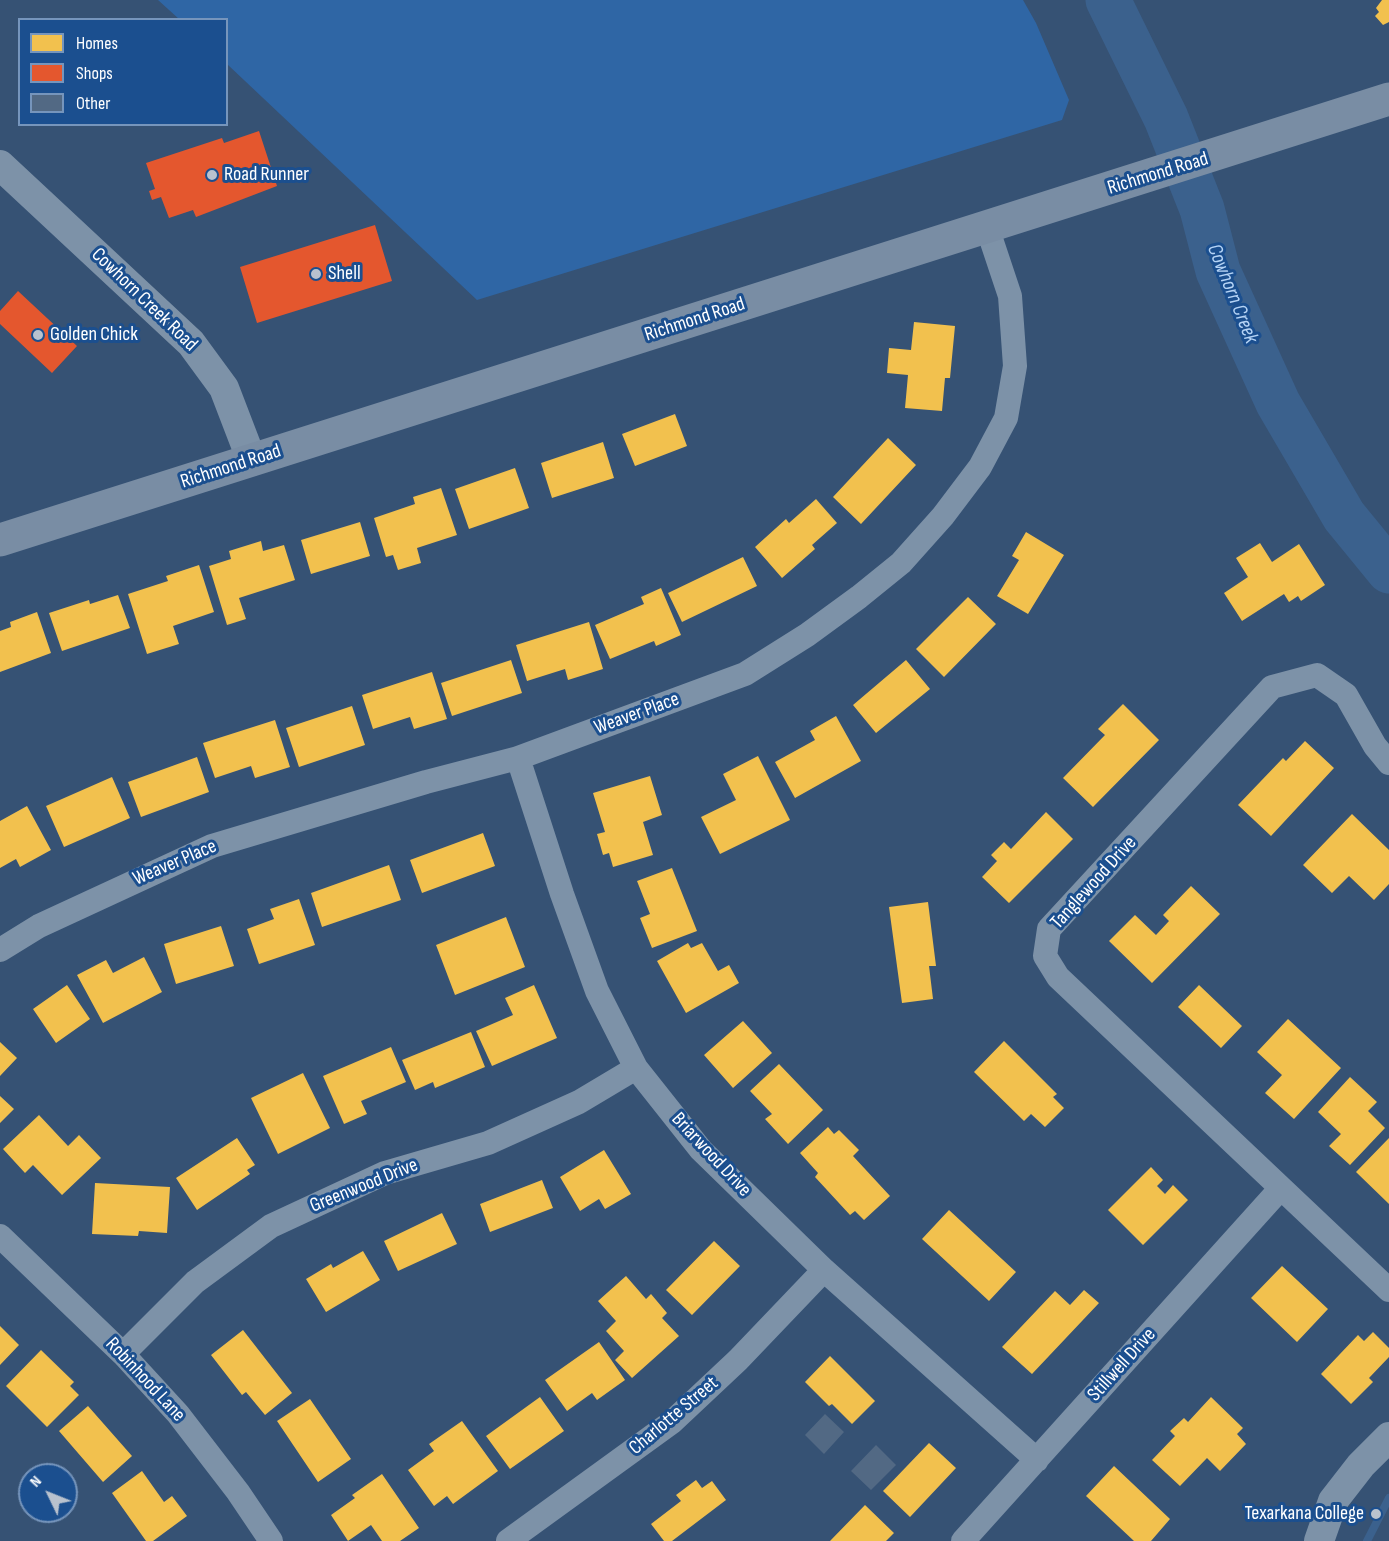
<!DOCTYPE html>
<style>
body{margin:0}
#map{position:relative;width:1389px;height:1541px;overflow:hidden;background:#365274;font-family:"Sofia Sans Condensed",sans-serif}
canvas{display:block}
.legend{position:absolute;left:18px;top:18px;width:210px;height:108px;box-sizing:border-box;background:#1b4f8f;border:2px solid #7695bc;margin:0;padding:8px 10px;list-style:none;font-size:18px;color:#fff}
.legend li{display:flex;align-items:center;gap:12px;height:30px}
.legend b{width:30px;border:2px solid #7695bc}
.north{position:absolute;left:18px;top:1463px;width:60px;height:60px;box-sizing:border-box;background:#1b4f8f;border:2px solid #7695bc;border-radius:50%;rotate:313deg;font-size:16px;font-weight:700;line-height:24px;text-align:center;color:#fff}
.north::after{content:'';display:block;margin:auto;width:21px;height:27px;background:#b9c2ce;clip-path:polygon(50% 0,100% 100%,50% 72%,0 100%)}
</style>
<div id="map">
<canvas width="1389" height="1541"></canvas>
<ul class="legend">
<li><b style="height:16px;background:#f2c14e"></b>Homes</li>
<li><b style="height:16px;background:#e4572e"></b>Shops</li>
<li><b style="height:16px;background:#526984"></b>Other</li>
</ul>
<div class="north">N</div>
</div>
<script>
const ctx = document.querySelector('canvas').getContext('2d');
ctx.lineJoin = 'round';
function fillPath(path, color) {
  ctx.fillStyle = color;
  ctx.fill(path, 'evenodd');
}
function shape(rows) {
  const path = new Path2D();
  for (const r of rows) {
    path.moveTo(r[0], r[1]);
    for (let i = 2; i < r.length; i += 2) path.lineTo(r[i], r[i + 1]);
  }
  return path;
}
function strokePath(path, color, width, dash) {
  ctx.strokeStyle = color;
  ctx.lineWidth = width;
  ctx.lineCap = dash ? 'butt' : 'round';
  ctx.setLineDash(dash || []);
  ctx.stroke(path);
}
function write(font, color, halo, rows, align = 'center') {
  ctx.font = font + ' "Sofia Sans Condensed",sans-serif';
  ctx.lineWidth = 6;
  ctx.setLineDash([]);
  ctx.textBaseline = 'middle';
  ctx.strokeStyle = halo;
  ctx.fillStyle = color;
  for (const [text, x, y, turn = 0] of rows) {
    ctx.save();
    ctx.translate(x, y);
    ctx.rotate((+turn || 0) * Math.PI / 180);
    ctx.textAlign = isNaN(turn) ? turn : align;
    if (halo) ctx.strokeText(text, 0, 0);
    ctx.fillText(text, 0, 0);
    ctx.restore();
  }
}
const green = shape([
 [158,0,1023,0,1036,23,1069,100,1062,120,477,300,227,64,226,20,179,19]
]);
const homes = shape([
 [1382,0,1389,0,1389,22,1383,25,1375,16,1379,12,1376,8],
 [914,322,955,326,950,378,945,378,942,411,905,408,908,375,887,373,889,348,911,350],
 [675,414,687,446,635,466,622,434],
 [888,438,916,465,861,524,833,497],
 [603,442,614,478,552,498,541,463],
 [515,468,529,508,469,529,455,489],
 [441,488,457,535,417,548,421,563,398,570,393,555,386,557,374,518,415,504,413,497],
 [816,499,837,523,812,545,815,549,782,578,755,547,786,519,789,523],
 [360,522,370,556,311,574,301,540],
 [1026,532,1064,555,1028,614,997,596,1019,560,1012,556],
 [261,541,263,551,284,545,295,580,239,598,246,619,227,625,209,566,231,559,229,551],
 [1260,543,1272,562,1299,544,1325,585,1301,601,1298,596,1289,602,1284,594,1242,621,1224,593,1248,577,1236,558],
 [743,557,757,586,682,622,668,593],
 [199,565,214,612,173,626,179,644,147,654,128,594,168,581,166,576],
 [661,588,681,635,656,646,654,641,610,659,595,625,644,604,641,597],
 [118,595,130,628,62,651,49,613,89,600,90,604],
 [968,597,996,624,944,677,916,649],
 [37,612,51,653,0,672,0,631,11,627,10,622],
 [589,622,603,669,568,680,565,669,527,681,516,645],
 [511,660,522,693,452,716,441,683],
 [906,660,930,689,876,733,853,705],
 [432,672,447,719,414,729,410,717,373,729,362,695],
 [1123,704,1159,740,1093,807,1063,778,1105,735,1098,729],
 [352,706,365,745,299,767,286,728],
 [836,716,861,761,795,798,775,762,815,740,810,731],
 [275,720,290,767,255,778,251,766,215,778,203,743],
 [1305,741,1334,768,1271,836,1238,805,1283,758,1286,761],
 [758,756,790,820,720,854,701,817,736,800,723,774],
 [197,757,209,792,141,817,128,782],
 [650,776,662,815,643,822,653,855,613,867,609,853,603,855,597,834,605,832,593,793],
 [112,777,130,818,64,847,46,806],
 [27,806,51,850,20,867,16,859,0,868,0,821],
 [1046,812,1073,839,1009,903,982,877,997,861,991,855,1004,842,1011,849],
 [1352,814,1389,850,1389,884,1374,900,1349,876,1332,893,1303,865],
 [483,833,495,866,422,893,410,860],
 [389,865,401,900,322,927,311,893],
 [672,868,697,931,652,948,640,918,650,914,637,881],
 [1191,886,1220,914,1152,983,1109,941,1135,915,1156,935,1169,921,1163,915],
 [299,899,315,945,259,964,247,929,274,919,270,909],
 [928,902,936,966,929,966,933,999,902,1003,889,907],
 [506,917,525,967,455,995,436,945],
 [221,926,234,966,176,984,164,944],
 [688,943,691,948,702,943,718,971,729,965,739,983,686,1013,657,961],
 [144,957,162,992,103,1023,77,975,106,960,113,973],
 [67,985,90,1019,56,1043,33,1009],
 [534,985,557,1038,492,1066,476,1031,513,1015,505,998],
 [1199,985,1242,1026,1221,1048,1178,1007],
 [1288,1019,1341,1068,1294,1119,1265,1093,1282,1075,1257,1052],
 [743,1021,772,1053,733,1088,704,1055],
 [471,1032,485,1067,435,1088,433,1082,415,1090,402,1060],
 [1004,1041,1057,1094,1053,1097,1064,1108,1045,1127,1031,1114,1024,1121,974,1072],
 [0,1042,17,1058,0,1076],
 [391,1047,406,1082,361,1101,367,1114,344,1124,323,1076],
 [779,1064,823,1110,788,1144,765,1119,772,1114,750,1091],
 [303,1073,330,1128,278,1154,251,1098],
 [1350,1077,1377,1102,1368,1111,1385,1128,1350,1165,1329,1146,1341,1134,1318,1112],
 [0,1096,14,1109,0,1123],
 [39,1115,68,1146,79,1135,101,1158,62,1195,33,1165,25,1173,3,1149],
 [828,1127,834,1134,839,1130,859,1150,853,1156,890,1196,864,1220,855,1211,850,1215,815,1177,818,1173,800,1153],
 [237,1138,255,1165,247,1170,250,1174,197,1210,176,1178],
 [1389,1138,1389,1204,1356,1172],
 [604,1150,631,1194,605,1209,599,1199,580,1211,560,1177],
 [1151,1167,1163,1180,1157,1186,1165,1194,1173,1185,1188,1200,1143,1245,1108,1210],
 [542,1180,553,1208,490,1232,480,1204],
 [95,1183,170,1187,167,1233,139,1231,138,1236,92,1234],
 [949,1210,1016,1272,989,1301,922,1239],
 [442,1213,457,1244,398,1271,384,1241],
 [714,1241,740,1266,692,1315,666,1290],
 [363,1251,380,1280,326,1312,306,1279,331,1264,333,1268],
 [1282,1266,1328,1309,1297,1342,1251,1298],
 [626,1276,646,1299,651,1294,667,1313,662,1318,679,1336,632,1378,615,1360,624,1351,606,1331,616,1321,598,1301],
 [1084,1290,1099,1303,1032,1374,1002,1347,1055,1291,1070,1305],
 [0,1326,19,1345,0,1365],
 [243,1330,292,1393,265,1415,246,1392,242,1395,211,1355],
 [1373,1332,1389,1348,1389,1357,1369,1378,1373,1382,1351,1404,1321,1374,1358,1335,1364,1341],
 [599,1342,625,1380,597,1400,592,1393,567,1411,545,1380],
 [41,1350,74,1382,70,1386,79,1395,47,1427,6,1386],
 [830,1356,875,1401,852,1424,832,1404,829,1406,805,1382],
 [540,1397,564,1431,510,1469,486,1436],
 [1211,1397,1243,1428,1237,1434,1246,1444,1220,1471,1207,1458,1180,1486,1152,1460,1175,1436,1170,1431,1184,1418,1188,1422],
 [310,1399,351,1459,318,1482,277,1421],
 [88,1406,132,1456,103,1482,59,1431],
 [462,1421,498,1471,453,1504,447,1496,434,1506,408,1470,434,1451,429,1444],
 [929,1443,956,1468,910,1517,883,1491],
 [1114,1466,1170,1519,1151,1541,1134,1541,1086,1496],
 [142,1471,164,1502,172,1496,187,1516,153,1541,146,1541,112,1493],
 [382,1474,419,1528,400,1541,382,1541,371,1525,348,1541,331,1515,355,1498,352,1495],
 [696,1480,702,1488,712,1481,726,1500,672,1541,664,1541,651,1524,681,1501,676,1495],
 [865,1505,894,1533,886,1541,830,1541]
]);
const shops = shape([
 [259,131,277,186,196,217,193,210,169,218,161,197,152,200,149,191,155,189,146,163,222,138,224,143],
 [375,225,392,281,257,323,240,267],
 [18,291,77,346,52,373,0,324,0,311]
]);
const stream = shape([
 [1367,1541,1389,1498]
]);
const river = shape([
 [1108,0,1166,118,1202,209,1218,271,1278,403,1344,516,1389,571]
]);
const building = shape([
 [825,1414,844,1432,824,1454,805,1435],
 [876,1445,896,1465,871,1490,851,1471]
]);
const minor = shape([
 [518,758,562,894,597,991,636,1068,701,1150,824,1270,1037,1460],
 [1389,763,1375,746,1346,695,1317,675,1272,687,1049,929,1045,956,1058,977,1389,1290],
 [0,950,39,926,212,846,426,782,518,758,745,674,807,635,859,597,901,563,943,516,980,467,1006,418,1015,366,1010,296,987,227],
 [0,1236,123,1354,178,1414,238,1492,271,1541],
 [123,1354,195,1282,271,1226,385,1173,488,1143,579,1102,636,1068],
 [508,1541,672,1422,738,1360,824,1270],
 [963,1541,1281,1188]
]);
const tertiary = shape([
 [0,165,191,343,224,388,252,461],
 [1319,1541,1333,1501,1361,1465,1389,1437]
]);
const secondary = shape([
 [0,540,1389,99]
]);
const markers = [
 [212,175,6,"#b9c2ce"],
 [316,274,6,"#b9c2ce"],
 [38,335,6,"#b9c2ce"],
 [1376,1514,6,"#b9c2ce"]
];
const streetNames = [
 ["Richmond Road",1158,174,-17],
 ["Cowhorn Creek Road",144,300,44],
 ["Richmond Road",695,320,-18],
 ["Richmond Road",231,467,-18],
 ["Weaver Place",637,714,-20],
 ["Weaver Place",175,863,-23],
 ["Tanglewood Drive",1094,883,-48],
 ["Briarwood Drive",711,1155,47],
 ["Greenwood Drive",364,1186,-22],
 ["Stillwell Drive",1122,1365,-48],
 ["Robinhood Lane",145,1380,47],
 ["Charlotte Street",674,1416,-40]
];
const poiNames = [
 ["Road Runner",224,175],
 ["Shell",328,274],
 ["Golden Chick",50,335],
 ["Texarkana College",1364,1514,"right"]
];
const waterNames = [
 ["Cowhorn Creek",1232,294,68]
];
fillPath(green, '#2f66a5');
fillPath(homes, '#f2c14e');
fillPath(shops, '#e4572e');
strokePath(stream, '#3b618d', 8);
strokePath(river, '#3b618d', 45);
fillPath(building, '#526984');
strokePath(minor, '#7d92a8', 24);
strokePath(tertiary, '#7d92a8', 30);
strokePath(secondary, '#798da4', 33);
for (const [x, y, r, color] of markers) {
  const dot = new Path2D();
  dot.arc(x, y, r, 0, 2 * Math.PI);
  ctx.fillStyle = color;
  ctx.fill(dot);
  strokePath(dot, '#1b4f8f', 2);
}
write('20px', '#fff', '#1b4f8f', streetNames);
write('20px', '#fff', '#1b4f8f', poiNames, 'left');
write('italic 21px', '#b5d3f5', '#1b4f8f', waterNames);
</script>
